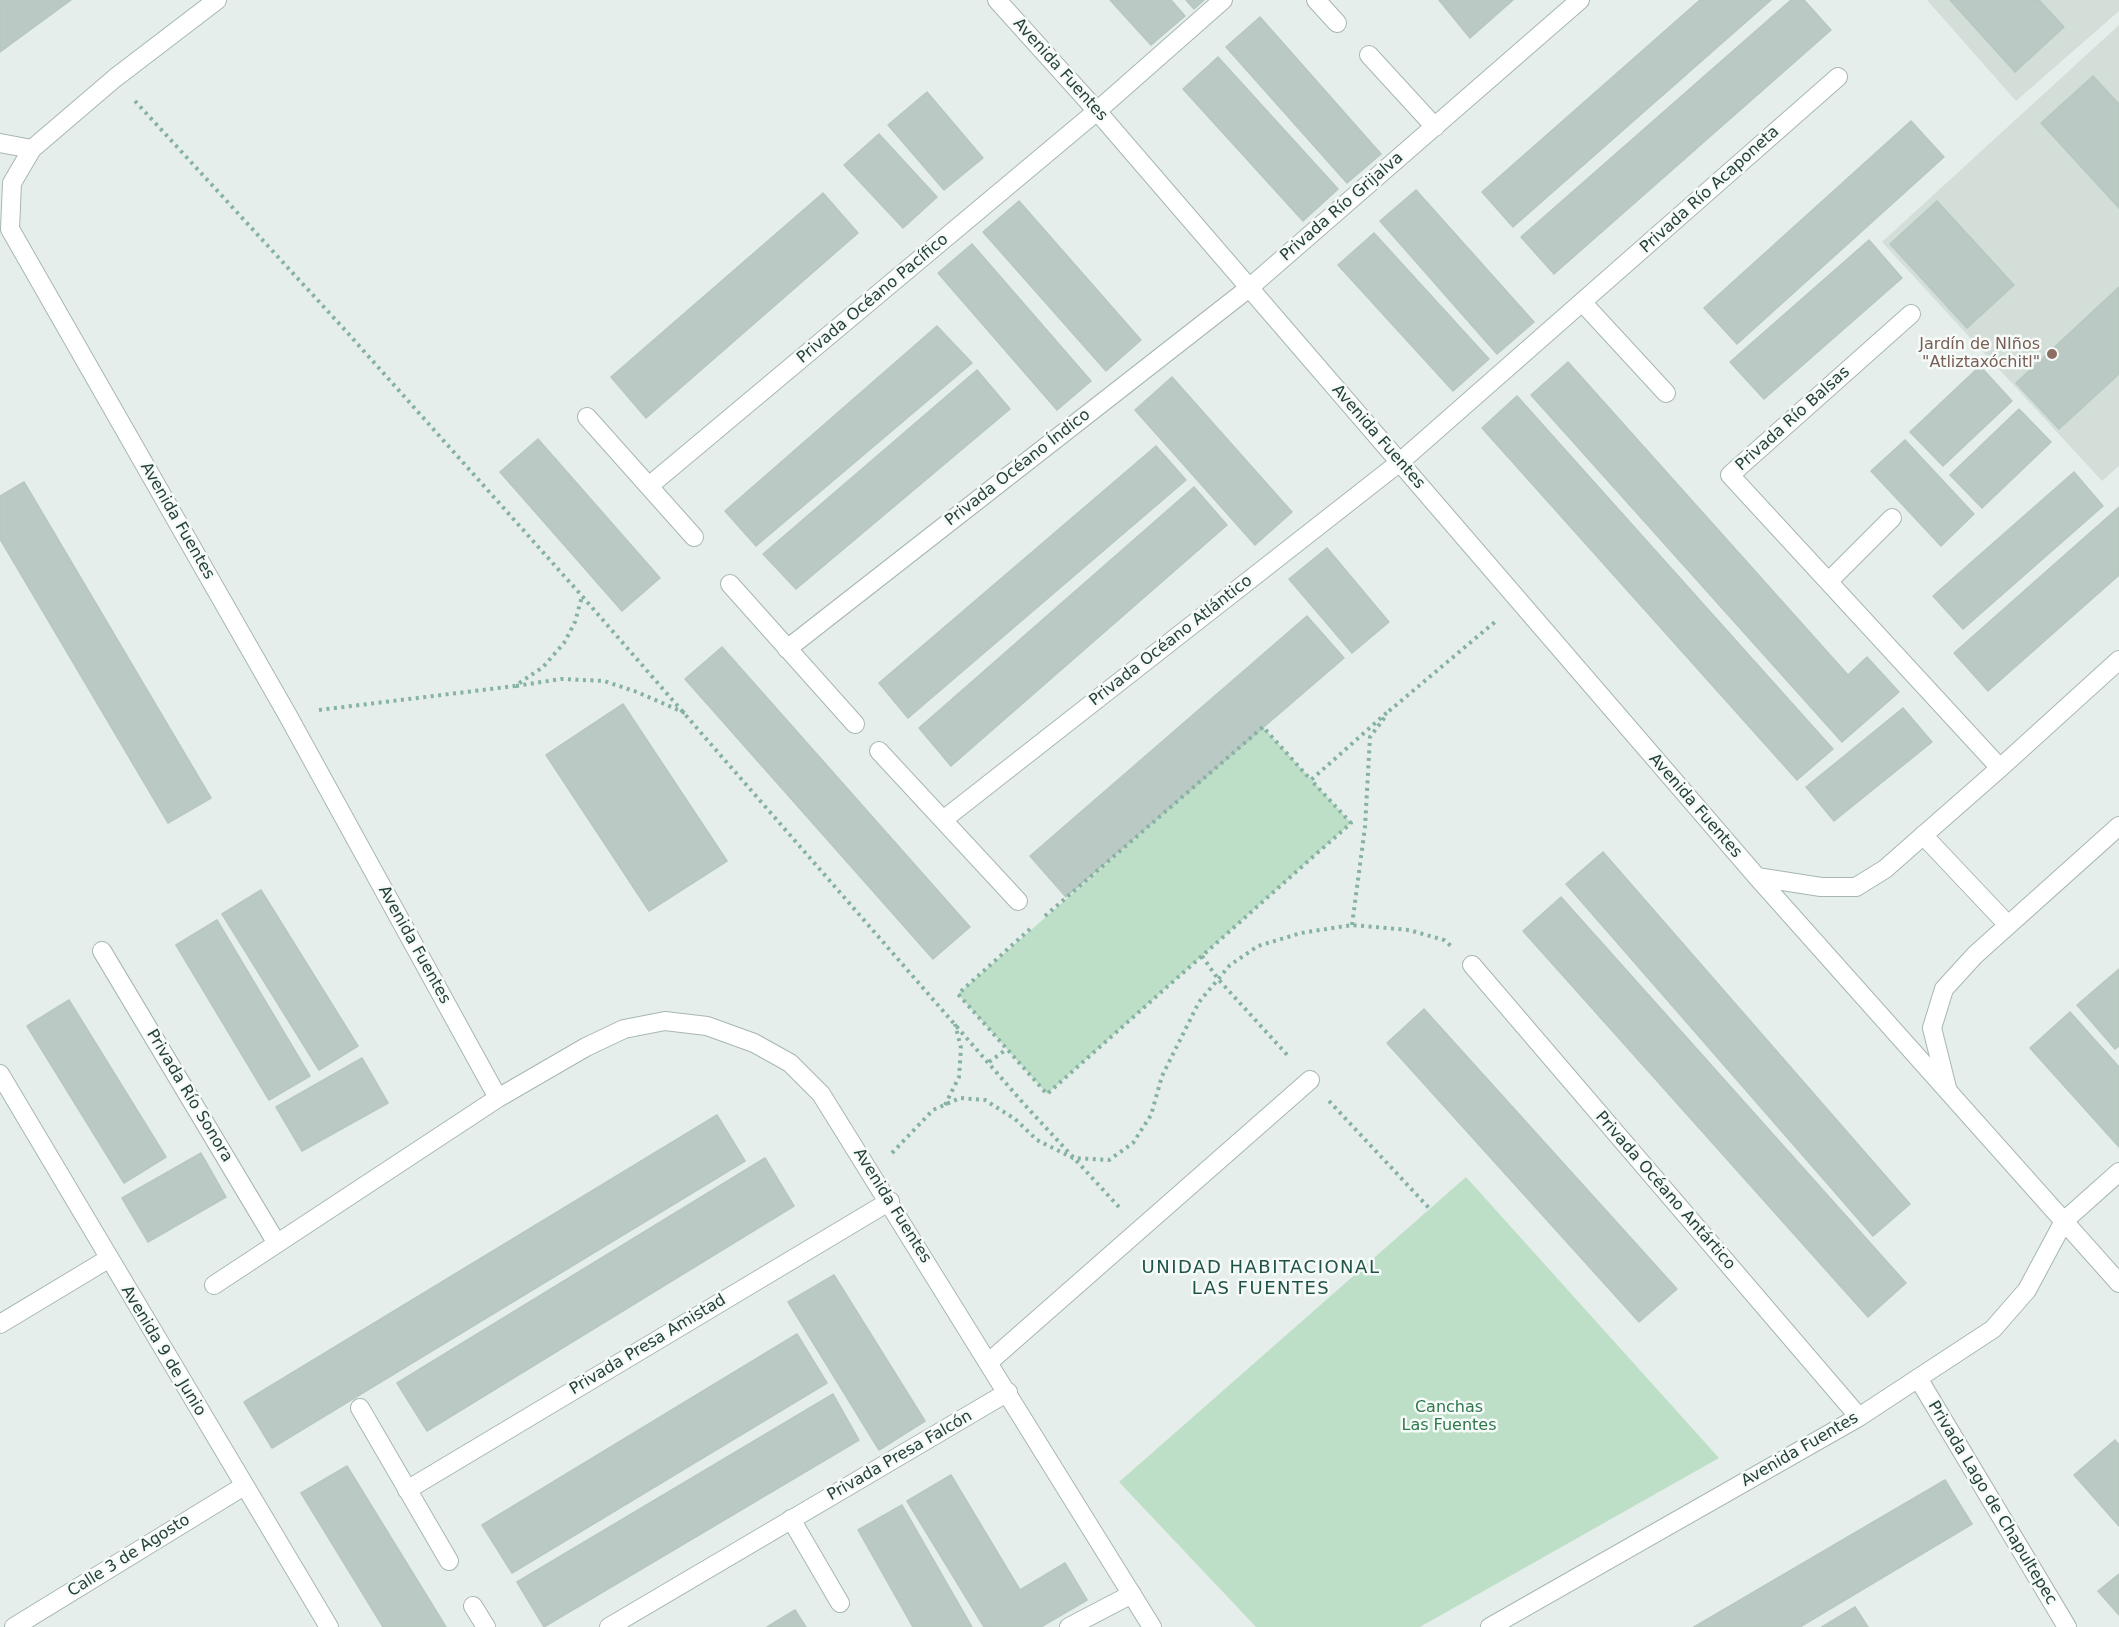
<!DOCTYPE html>
<meta charset="utf-8">
<style>
body{margin:0}
canvas{display:block;background:#e5eeea}
</style>
<canvas width="2119" height="1627"></canvas>
<script>
const ctx = document.querySelector('canvas').getContext('2d');
ctx.lineJoin = 'round';
function fillPath(path, color) {
  ctx.fillStyle = color;
  ctx.fill(path, 'evenodd');
}
function shape(rows) {
  const path = new Path2D();
  for (const r of rows) {
    path.moveTo(r[0], r[1]);
    for (let i = 2; i < r.length; i += 2) path.lineTo(r[i], r[i + 1]);
  }
  return path;
}
function strokePath(path, color, width, dash) {
  ctx.strokeStyle = color;
  ctx.lineWidth = width;
  ctx.lineCap = dash ? 'butt' : 'round';
  ctx.setLineDash(dash || []);
  ctx.stroke(path);
}
function write(font, color, halo, rows, align = 'center') {
  ctx.font = font + ' "DejaVu Sans",sans-serif';
  ctx.lineWidth = 5;
  ctx.setLineDash([]);
  ctx.textBaseline = 'middle';
  ctx.strokeStyle = halo;
  ctx.fillStyle = color;
  for (const [text, x, y, turn = 0] of rows) {
    ctx.save();
    ctx.translate(x, y);
    ctx.rotate((+turn || 0) * Math.PI / 180);
    ctx.textAlign = isNaN(turn) ? turn : align;
    if (halo) ctx.strokeText(text, 0, 0);
    ctx.fillText(text, 0, 0);
    ctx.restore();
  }
}
const built = shape([
 [1927,0,2119,0,2119,11,2016,101],
 [2119,25,2119,466,2102,481,1882,242]
]);
const green = shape([
 [1263,727,1351,823,1047,1094,958,994],
 [1466,1177,1719,1458,1420,1627,1256,1627,1119,1482]
]);
const building = shape([
 [0,0,71,0,0,52,0,0],
 [1110,0,1171,0,1185,16,1151,45,1110,0],
 [1186,0,1204,0,1194,9,1186,0],
 [1439,0,1513,0,1470,38,1439,0],
 [1700,0,1771,0,1513,227,1482,192,1700,0],
 [1791,0,1804,0,1831,30,1554,274,1521,237,1791,0],
 [1950,0,2039,0,2064,27,2015,72,1950,0],
 [1260,17,1381,154,1347,183,1226,47,1260,17],
 [1218,57,1338,189,1303,221,1183,89,1218,57],
 [2093,76,2119,104,2119,208,2041,123,2093,76],
 [927,92,983,158,944,190,888,125,927,92],
 [1911,121,1944,157,1737,344,1704,308,1911,121],
 [879,134,937,197,903,228,844,165,879,134],
 [1416,190,1534,322,1497,354,1380,221,1416,190],
 [823,193,858,233,646,418,611,377,823,193],
 [1019,201,1141,340,1106,371,983,232,1019,201],
 [1937,201,2014,285,1967,328,1890,244,1937,201],
 [1374,233,1489,359,1453,391,1338,265,1374,233],
 [1869,240,1902,278,1764,399,1730,362,1869,240],
 [972,244,1091,381,1057,410,938,273,972,244],
 [2119,287,2119,374,2059,429,2016,383,2119,287],
 [937,326,972,363,756,546,725,511,937,326],
 [1568,362,1848,675,1867,657,1899,692,1842,742,1531,395,1568,362],
 [1980,366,2012,401,1943,466,1910,432,1980,366],
 [977,370,1010,409,796,589,763,554,977,370],
 [1172,377,1292,512,1255,545,1135,410,1172,377],
 [1517,396,1833,749,1797,780,1482,428,1517,396],
 [2019,409,2051,442,1982,508,1950,475,2019,409],
 [538,439,660,578,622,611,500,472,538,439],
 [1905,440,1974,514,1941,546,1871,471,1905,440],
 [1156,446,1186,480,908,718,879,683,1156,446],
 [2074,472,2103,506,1963,629,1933,596,2074,472],
 [24,482,211,798,168,823,0,539,0,496,24,482],
 [1194,487,1227,525,951,766,919,728,1194,487],
 [2119,507,2119,575,1988,691,1954,653,2119,507],
 [1327,548,1389,622,1352,653,1289,579,1327,548],
 [1307,616,1344,658,1066,897,1030,856,1307,616],
 [722,647,970,927,933,959,685,679,722,647],
 [623,704,727,861,649,911,546,755,623,704],
 [1903,708,1932,742,1834,821,1806,787,1903,708],
 [1603,852,1910,1204,1873,1236,1566,884,1603,852],
 [261,890,358,1046,319,1070,222,914,261,890],
 [1561,897,1906,1283,1868,1317,1523,931,1561,897],
 [217,920,310,1076,269,1100,176,945,217,920],
 [2119,969,2119,1046,2115,1049,2077,1005,2119,969],
 [69,1000,166,1157,124,1183,27,1026,69,1000],
 [1424,1009,1677,1289,1639,1322,1387,1043,1424,1009],
 [2070,1012,2119,1067,2119,1147,2030,1048,2070,1012],
 [362,1058,388,1103,302,1151,276,1107,362,1058],
 [717,1115,745,1161,272,1448,244,1402,717,1115],
 [201,1153,226,1197,148,1242,122,1198,201,1153],
 [765,1158,794,1206,427,1431,397,1383,765,1158],
 [834,1275,925,1421,879,1450,788,1302,834,1275],
 [797,1334,827,1383,512,1573,482,1525,797,1334],
 [833,1394,859,1440,544,1627,517,1582,833,1394],
 [2115,1440,2119,1445,2119,1526,2074,1475,2115,1440],
 [347,1466,446,1627,383,1627,301,1493,347,1466],
 [951,1475,1020,1590,1065,1563,1087,1600,1041,1627,984,1627,907,1501,951,1475],
 [1945,1480,1972,1524,1800,1627,1694,1627,1945,1480],
 [902,1505,972,1627,913,1627,858,1530,902,1505],
 [2119,1574,2119,1615,2098,1591,2119,1574],
 [1855,1607,1868,1627,1822,1627,1855,1607],
 [795,1610,806,1627,767,1627,795,1610]
]);
const path = shape([
 [135,101,345,330,582,596,1024,1104,1119,1207],
 [516,686,561,679,604,681,637,692,685,713],
 [319,710,515,686,543,667,564,643,575,622,582,596],
 [1389,711,1496,621],
 [1045,916,1263,727,1311,780],
 [1352,925,1365,827,1370,737,1385,717],
 [1030,929,958,994,1047,1094,1351,823,1311,780,1391,709],
 [1202,956,1218,979,1290,1058],
 [989,1062,1007,1049],
 [1329,1101,1430,1209],
 [945,1105,959,1077,961,1048,955,1024],
 [892,1153,933,1110,960,1098,985,1100,1015,1119,1037,1140,1073,1158,1109,1160,1133,1143,1151,1115,1162,1076,1199,1002,1230,965,1258,946,1301,933,1352,925,1409,930,1444,940,1451,946]
]);
const minor = shape([
 [217,0,115,78,32,149,12,183,10,229,287,714,498,1098],
 [997,0,1097,111,1757,877,2119,1283],
 [1316,0,1337,23],
 [1369,55,1435,127],
 [0,143,32,149],
 [1583,303,1666,393],
 [1911,314,1730,475,2000,768],
 [587,417,694,537],
 [649,486,1097,111,1223,0],
 [1829,581,1892,518],
 [730,584,855,724],
 [787,649,1249,288,1580,0],
 [879,751,1018,901],
 [943,820,1400,462,1838,77],
 [1923,835,2008,925],
 [1757,877,1821,887,1856,887,1885,869,2000,768,2119,660],
 [102,951,276,1242],
 [1472,965,1859,1417],
 [0,1074,329,1627],
 [1947,1088,1932,1028,1944,989,1975,955,2119,826],
 [214,1285,498,1098,586,1047,624,1029,665,1021,707,1026,754,1043,790,1063,821,1094,1152,1627],
 [0,1324,108,1259],
 [989,1362,1310,1080],
 [1918,1378,2067,1627],
 [360,1408,449,1561],
 [407,1490,890,1201],
 [791,1519,840,1603],
 [473,1606,486,1627],
 [14,1627,244,1486],
 [609,1627,1008,1392],
 [1069,1627,1132,1594],
 [1490,1627,1859,1417,1993,1329,2027,1290,2064,1221,2119,1172]
]);
const markers = [
 [2052,354,6,"#8d6e63"]
];
const streetNames = [
 ["Avenida Fuentes",1060,70,48],
 ["Privada Río Acaponeta",1710,190,-42],
 ["Privada Río Grijalva",1342,207,-41],
 ["Privada Océano Pacífico",873,299,-40],
 ["Privada Río Balsas",1793,419,-42],
 ["Avenida Fuentes",1378,437,49],
 ["Privada Océano Índico",1018,468,-38],
 ["Avenida Fuentes",177,521,60],
 ["Privada Océano Atlántico",1171,641,-38],
 ["Avenida Fuentes",1695,806,49],
 ["Avenida Fuentes",414,945,61],
 ["Privada Río Sonora",189,1096,59],
 ["Privada Océano Antártico",1665,1191,49],
 ["Avenida Fuentes",892,1206,58],
 ["Privada Presa Amistad",648,1345,-31],
 ["Avenida 9 de Junio",163,1351,59],
 ["Avenida Fuentes",1800,1450,-30],
 ["Privada Presa Falcón",900,1456,-30],
 ["Privada Lago de Chapultepec",1992,1503,59],
 ["Calle 3 de Agosto",129,1556,-32]
];
const educationNames = [
 ["Jardín de NIños",2040,345],
 ["\"Atliztaxóchitl\"",2040,363]
];
const parkNames = [
 ["Canchas",1449,1408],
 ["Las Fuentes",1449,1426]
];
const neighbourhoodNames = [
 ["UNIDAD HABITACIONAL",1261,1268],
 ["LAS FUENTES",1261,1289]
];
fillPath(built, '#d3ded9');
fillPath(green, '#bedfc7');
fillPath(building, '#bac9c3');
strokePath(building, '#b7c8c1', 1.5);
strokePath(minor, '#a7b7b1', 20);
strokePath(path, '#86b2a4', 4, [3, 4.5]);
strokePath(minor, '#fff', 18);
for (const [x, y, r, color] of markers) {
  const dot = new Path2D();
  dot.arc(x, y, r, 0, 2 * Math.PI);
  ctx.fillStyle = color;
  ctx.fill(dot);
  strokePath(dot, '#f6faf8', 2);
}
write('16px', '#244139', '#f6faf8', streetNames);
write('16px', '#785e54', '#f6faf8', educationNames, 'right');
write('16px', '#2e784b', '#f6faf8', parkNames);
ctx.letterSpacing = '1.5px';
write('18px', '#1f5347', '#f6faf8', neighbourhoodNames);
ctx.letterSpacing = '0px';
</script>
